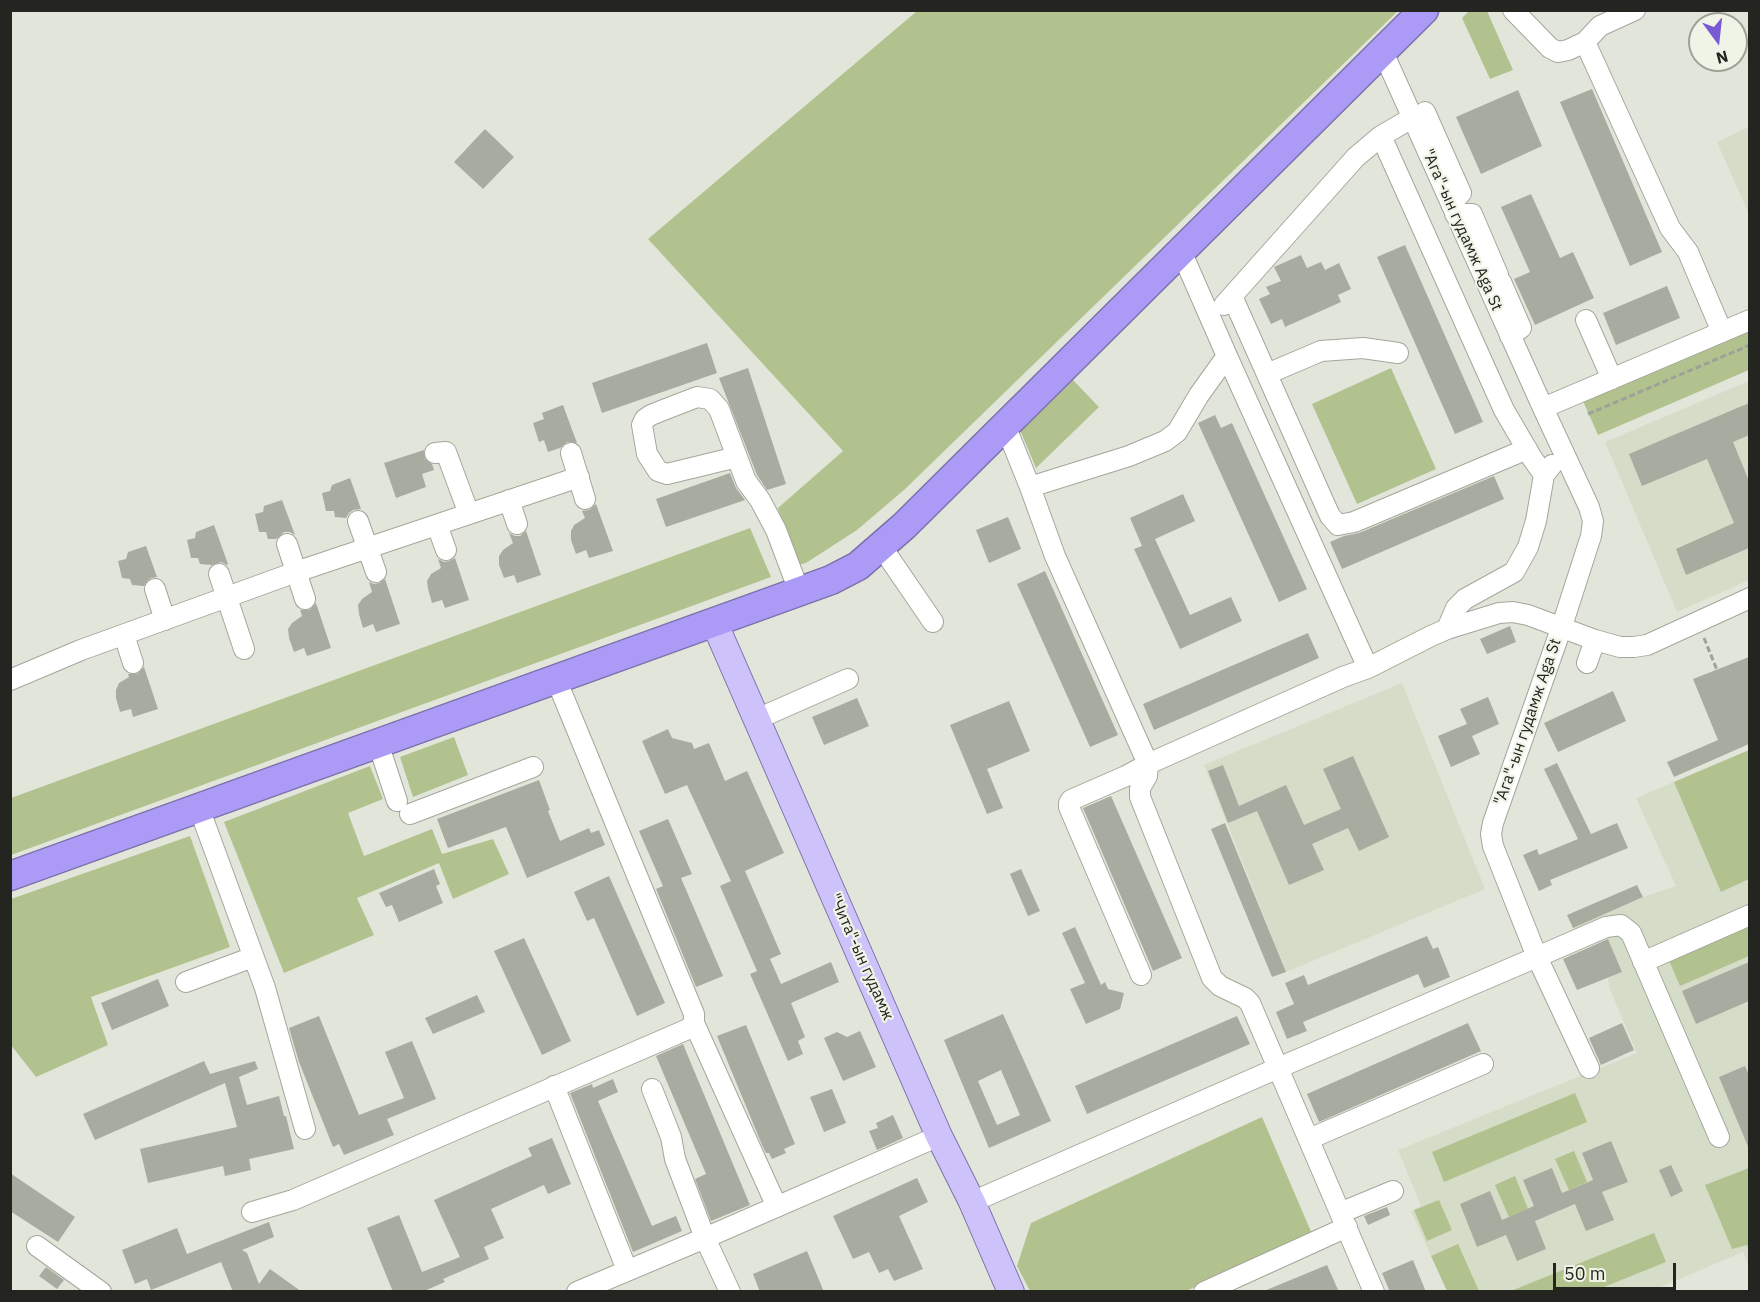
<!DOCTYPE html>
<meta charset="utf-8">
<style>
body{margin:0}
#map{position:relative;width:1760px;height:1302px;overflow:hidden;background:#e2e6da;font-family:"IBM Plex Sans",sans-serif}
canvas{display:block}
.frame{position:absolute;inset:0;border:12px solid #242521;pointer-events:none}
.north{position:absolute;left:1688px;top:12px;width:60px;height:60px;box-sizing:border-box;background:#eff4e7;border:2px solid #9ea198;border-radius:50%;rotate:165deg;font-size:16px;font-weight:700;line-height:24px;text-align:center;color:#242521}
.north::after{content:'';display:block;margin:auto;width:21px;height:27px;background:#7a5ad4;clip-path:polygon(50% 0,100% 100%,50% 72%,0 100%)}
.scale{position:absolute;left:1553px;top:1263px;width:123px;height:27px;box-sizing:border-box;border:3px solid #242521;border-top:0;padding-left:8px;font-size:18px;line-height:21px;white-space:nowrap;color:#242521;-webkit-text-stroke:4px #eff4e7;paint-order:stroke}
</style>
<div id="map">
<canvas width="1760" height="1302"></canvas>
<div class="frame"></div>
<div class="north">N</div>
<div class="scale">50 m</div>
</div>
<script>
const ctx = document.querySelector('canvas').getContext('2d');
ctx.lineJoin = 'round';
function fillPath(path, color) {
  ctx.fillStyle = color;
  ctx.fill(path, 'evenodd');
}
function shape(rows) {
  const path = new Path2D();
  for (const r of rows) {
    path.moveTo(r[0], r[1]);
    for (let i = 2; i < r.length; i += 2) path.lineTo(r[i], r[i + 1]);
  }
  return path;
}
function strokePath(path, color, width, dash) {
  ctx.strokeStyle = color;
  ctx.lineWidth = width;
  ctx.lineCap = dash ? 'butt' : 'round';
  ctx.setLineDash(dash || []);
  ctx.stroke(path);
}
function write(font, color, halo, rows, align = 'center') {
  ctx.font = font + ' "IBM Plex Sans",sans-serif';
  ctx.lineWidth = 4.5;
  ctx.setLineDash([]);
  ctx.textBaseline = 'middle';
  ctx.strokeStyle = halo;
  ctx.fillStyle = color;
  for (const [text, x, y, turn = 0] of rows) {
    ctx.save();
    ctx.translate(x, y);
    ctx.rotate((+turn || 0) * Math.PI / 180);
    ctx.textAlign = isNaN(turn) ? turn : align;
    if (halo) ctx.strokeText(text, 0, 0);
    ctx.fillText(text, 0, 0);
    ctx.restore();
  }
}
const built = shape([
 [1749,127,1749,214,1717,142],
 [1749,381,1749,580,1677,612,1605,442],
 [1402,683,1485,889,1286,972,1204,765],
 [1749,750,1749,1266,1743,1252,1651,1291,1447,1291,1411,1211,1421,1206,1398,1150,1637,1053,1609,987,1608,978,1622,972,1608,939,1593,944,1573,927,1643,897,1676,886,1636,798]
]);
const green = shape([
 [917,11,1398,11,904,490,857,530,806,563,795,566,778,508,843,451,648,239],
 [1469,11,1487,11,1513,70,1490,79,1462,18],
 [1749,329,1749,370,1598,435,1583,401],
 [1391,368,1436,469,1357,504,1312,404],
 [1071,378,1099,407,1036,468,1020,430],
 [750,528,771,577,11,855,11,798],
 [454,737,468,775,413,797,400,757],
 [1749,750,1749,879,1721,892,1674,782],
 [370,766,383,799,348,813,364,856,432,829,442,854,493,839,509,874,453,899,439,863,357,898,374,935,284,973,224,822],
 [190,836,230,947,91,997,108,1045,36,1077,11,1045,11,899],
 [1749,922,1749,956,1680,986,1668,958],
 [1575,1093,1587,1122,1444,1182,1432,1152],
 [1262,1117,1312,1234,1186,1291,1030,1291,1017,1266,1031,1223],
 [1574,1151,1587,1182,1569,1190,1555,1159],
 [1749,1168,1749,1251,1747,1245,1732,1249,1705,1185],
 [1515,1176,1528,1209,1509,1217,1495,1185],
 [1439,1200,1452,1230,1427,1241,1414,1210],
 [1654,1233,1666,1262,1594,1291,1511,1291],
 [1458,1244,1479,1291,1447,1291,1431,1256]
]);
const building = shape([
 [1592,89,1662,252,1630,266,1560,102],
 [1518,90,1542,146,1481,174,1456,117],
 [485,129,514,157,483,189,454,162],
 [1531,194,1560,258,1573,252,1594,298,1535,325,1514,279,1530,272,1501,207],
 [1405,245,1483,422,1455,434,1377,257],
 [1301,255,1307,268,1321,262,1325,270,1339,263,1351,289,1338,295,1341,302,1285,327,1282,319,1271,324,1259,299,1270,294,1266,287,1281,281,1274,267],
 [1667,286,1680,318,1616,345,1603,313],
 [707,343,717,373,602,413,592,383],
 [748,368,786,484,767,490,757,475,719,378],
 [1749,403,1749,435,1733,442,1749,481,1749,548,1686,575,1676,549,1734,523,1707,459,1642,486,1629,454],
 [563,405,577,443,567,442,560,448,548,452,544,440,539,442,533,423,544,419,542,413],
 [1215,415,1221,428,1232,423,1307,589,1279,602,1198,423],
 [424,450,425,459,432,464,434,470,422,474,426,487,396,498,384,463],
 [730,473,736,488,745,500,666,527,656,499],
 [1494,476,1504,499,1342,569,1330,542,1344,536,1359,533],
 [350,478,361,509,353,510,349,513,346,518,335,517,334,511,326,511,322,493,330,491,332,485],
 [1183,494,1195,521,1155,539,1190,615,1231,597,1242,621,1180,649,1134,549,1142,546,1130,518],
 [282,500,295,535,290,532,284,532,276,539,268,539,266,532,259,532,255,514,263,512,264,506],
 [596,504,613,551,589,558,586,550,576,554,571,540,571,531,574,525,585,518,582,511,589,510],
 [1008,517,1021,549,989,563,976,530],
 [214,525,228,564,227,565,221,562,212,565,200,564,198,558,191,558,187,540,195,538,196,532],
 [526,531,541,575,517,583,514,575,504,578,499,565,499,556,503,550,513,543,509,533,515,536,520,536],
 [146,546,157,577,151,578,147,581,144,586,132,585,130,579,122,578,118,561,126,559,128,552],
 [455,558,469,600,445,608,442,600,432,603,428,589,427,581,431,574,441,568,438,559,444,562,449,561],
 [1045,571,1118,735,1090,747,1017,584],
 [385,579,400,624,376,632,373,624,363,628,359,614,358,605,362,599,372,592,369,582,374,584,379,583],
 [316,603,331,648,307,656,304,648,294,652,289,638,288,629,292,623,302,616,300,610,309,610],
 [1510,626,1516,642,1487,654,1480,639],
 [1308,633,1319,658,1154,730,1143,704],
 [1749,657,1749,744,1674,777,1667,762,1718,740,1693,679],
 [144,667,158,709,133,717,131,709,120,712,116,698,116,690,119,683,129,677,128,674,137,674],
 [1613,691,1626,721,1558,752,1544,723],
 [1488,697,1499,724,1472,736,1480,754,1451,767,1438,736,1467,724,1460,709],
 [857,698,869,726,824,745,812,717],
 [1009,701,1030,751,987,769,1003,808,987,814,950,725],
 [668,729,672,738,692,743,694,749,709,743,725,781,747,771,784,853,745,871,781,954,770,959,781,984,831,962,839,982,791,1003,805,1037,798,1041,803,1054,788,1061,750,974,757,971,720,886,731,881,687,785,665,794,642,741],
 [1353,756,1389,837,1359,851,1348,828,1312,844,1324,870,1289,885,1257,811,1228,823,1208,771,1223,765,1239,806,1286,785,1304,825,1341,809,1323,769],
 [1557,763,1591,834,1617,823,1628,848,1550,880,1552,885,1539,891,1523,855,1537,849,1539,855,1578,839,1544,769],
 [539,780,550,810,548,811,560,841,589,828,591,833,599,830,605,845,527,878,506,827,448,848,437,819],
 [1111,796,1182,958,1153,971,1083,808],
 [668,819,692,874,681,878,723,976,696,987,656,889,663,886,639,831],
 [1225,823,1286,972,1272,977,1211,829],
 [434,869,440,884,436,886,443,903,399,922,392,905,386,907,379,893],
 [1021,869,1040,911,1028,916,1010,874],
 [609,876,665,1003,637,1016,594,918,587,921,574,892],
 [1637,885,1643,897,1573,928,1567,915],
 [1075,927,1101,985,1105,982,1108,989,1124,993,1120,1009,1086,1024,1070,989,1085,983,1062,933],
 [1427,936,1433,949,1438,947,1450,977,1424,988,1418,974,1303,1022,1307,1031,1287,1039,1276,1012,1294,1004,1285,983,1304,975,1308,985],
 [524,938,571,1041,542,1055,494,951],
 [1608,939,1622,972,1577,990,1563,959],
 [1749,962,1749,1001,1696,1024,1682,991],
 [158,979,169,1006,112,1030,101,1003],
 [477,995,485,1012,433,1034,425,1018],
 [1003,1014,1051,1121,989,1148,944,1040],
 [1001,1070,1020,1115,997,1125,978,1081],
 [319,1016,359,1115,404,1098,385,1052,412,1041,436,1099,387,1119,394,1135,344,1155,339,1144,333,1147,299,1062,289,1028],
 [1237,1016,1250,1044,1087,1114,1075,1086],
 [1468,1023,1481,1051,1319,1122,1307,1094],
 [1622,1023,1634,1050,1601,1065,1589,1038],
 [746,1025,795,1144,784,1149,786,1153,772,1159,769,1153,766,1153,762,1145,717,1036],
 [860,1031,876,1067,843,1081,824,1038,837,1032,847,1037],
 [683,1044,750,1205,711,1221,695,1179,706,1174,656,1056],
 [204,1061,210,1074,255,1061,258,1069,239,1077,247,1105,279,1096,284,1116,286,1116,294,1149,249,1159,251,1170,225,1176,223,1166,148,1183,140,1149,237,1127,225,1083,95,1140,83,1114],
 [1745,1066,1749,1075,1749,1149,1719,1077],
 [613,1079,618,1092,598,1101,652,1226,676,1216,682,1231,633,1252,570,1093,592,1084,593,1088],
 [832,1089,846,1123,824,1132,810,1097],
 [893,1115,903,1138,877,1150,869,1131,878,1128,876,1123],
 [552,1138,571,1184,548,1194,544,1185,491,1209,504,1238,484,1247,489,1259,443,1279,445,1282,422,1292,393,1292,367,1228,399,1215,422,1272,460,1257,434,1200,532,1156,528,1148],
 [1611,1141,1628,1182,1602,1192,1614,1220,1586,1231,1575,1204,1535,1221,1546,1249,1517,1261,1506,1235,1477,1247,1460,1204,1490,1191,1502,1220,1534,1206,1523,1180,1552,1168,1562,1193,1593,1180,1582,1153],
 [1671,1165,1683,1191,1671,1197,1659,1170],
 [10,1173,75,1217,58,1242,10,1211],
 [917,1178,928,1202,899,1216,923,1269,894,1281,888,1269,879,1273,869,1252,853,1259,833,1216],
 [1387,1207,1390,1215,1368,1225,1364,1216],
 [269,1222,274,1237,242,1250,247,1253,259,1284,270,1269,302,1292,233,1292,221,1262,151,1290,147,1279,135,1284,122,1250,177,1228,187,1254],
 [807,1251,824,1292,760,1292,753,1274],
 [1413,1260,1426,1292,1390,1292,1382,1273],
 [1327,1265,1339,1292,1264,1292,1264,1291],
 [46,1267,64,1280,57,1289,39,1276]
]);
const path = shape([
 [1588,414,1750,345],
 [1704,638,1717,670]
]);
const minor = shape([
 [1513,10,1550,48,1558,52,1568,50,1585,42,1670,228,1688,252,1722,332],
 [1585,42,1600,26,1635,10],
 [1425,112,1461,193,1451,204],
 [1412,118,1381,136,1504,410,1532,458,1544,475],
 [1455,214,1472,214,1498,275,1485,280],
 [1181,251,1227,356,1368,668],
 [1501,282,1521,328,1510,336],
 [1232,296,1330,516,1338,525,1354,522,1527,449],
 [1224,305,1356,157,1381,136],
 [1586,320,1612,379],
 [1267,374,1321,351,1363,348,1398,353],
 [1543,408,1750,320],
 [1005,425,1030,487,1055,556,1148,764,1343,677,1368,668,1431,636,1447,629,1499,613,1513,612,1528,615,1595,640,1620,647,1634,647,1647,645,1750,598],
 [435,453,446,452,469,514],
 [571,453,585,499],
 [737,457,667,474,658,471,647,454,642,425,645,419,651,415,666,409,697,397,710,399,719,409,746,481,760,500,776,530,799,591],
 [1030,487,1129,456,1165,441,1177,432,1199,395,1227,356],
 [509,500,517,524],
 [358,521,376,572],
 [437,525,446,550],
 [287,544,305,599],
 [881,546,933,622],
 [219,574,244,649],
 [155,589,165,620],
 [1447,629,1456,608,1465,599,1514,572,1528,547,1536,521,1544,475,1552,465],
 [124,635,133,663],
 [1587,663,1595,640],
 [10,680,81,650,296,572,579,477],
 [757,719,848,679],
 [378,743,397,801],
 [199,808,265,988,305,1129],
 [410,814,533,767],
 [1643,962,1750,915],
 [1141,975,1069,807,1069,803,1071,800,1126,776,1148,764],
 [186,982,253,957],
 [694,1023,777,1207],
 [1589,1068,1537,957,1606,927,1621,925,1631,933,1719,1137],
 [554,1086,627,1270],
 [652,1089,671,1137,675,1159,705,1238,730,1292],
 [1309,1139,1483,1064],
 [972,1202,1278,1068,1250,1003,1245,998,1220,986,1212,978,1140,797,1140,788,1147,776,1148,764],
 [252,1212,293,1200,688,1029,694,1023,694,1014,556,679],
 [1340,1213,1393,1191],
 [37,1246,101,1292],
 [577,1292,705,1238,939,1136],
 [1204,1292,1347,1227],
 [1374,1292,1278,1068,1537,957,1493,846,1491,834,1493,823,1562,626,1591,536,1593,521,1589,507,1543,408,1383,52]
]);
const major = shape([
 [714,622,939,1136,972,1202,1011,1292]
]);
const highway = shape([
 [10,876,831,580,858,566,904,526,1424,10]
]);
const streetNames = [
 ["\"Ага\"-ын гудамж Aga St",1462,230,66],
 ["\"Ага\"-ын гудамж Aga St",1528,722,-71],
 ["\"Чита\"-ын гудамж",861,957,66]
];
fillPath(built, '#d5dcc8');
fillPath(green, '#b2c28e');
fillPath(building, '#a8aca0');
strokePath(minor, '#a3a79b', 22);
strokePath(major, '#7c71ab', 28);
strokePath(highway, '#7c71ab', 31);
strokePath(path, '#9ea198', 3, [6, 3]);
strokePath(minor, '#fff', 20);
strokePath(major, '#cdc2fa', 26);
strokePath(highway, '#ab9af6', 28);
write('16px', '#242521', '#eff4e7', streetNames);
</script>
